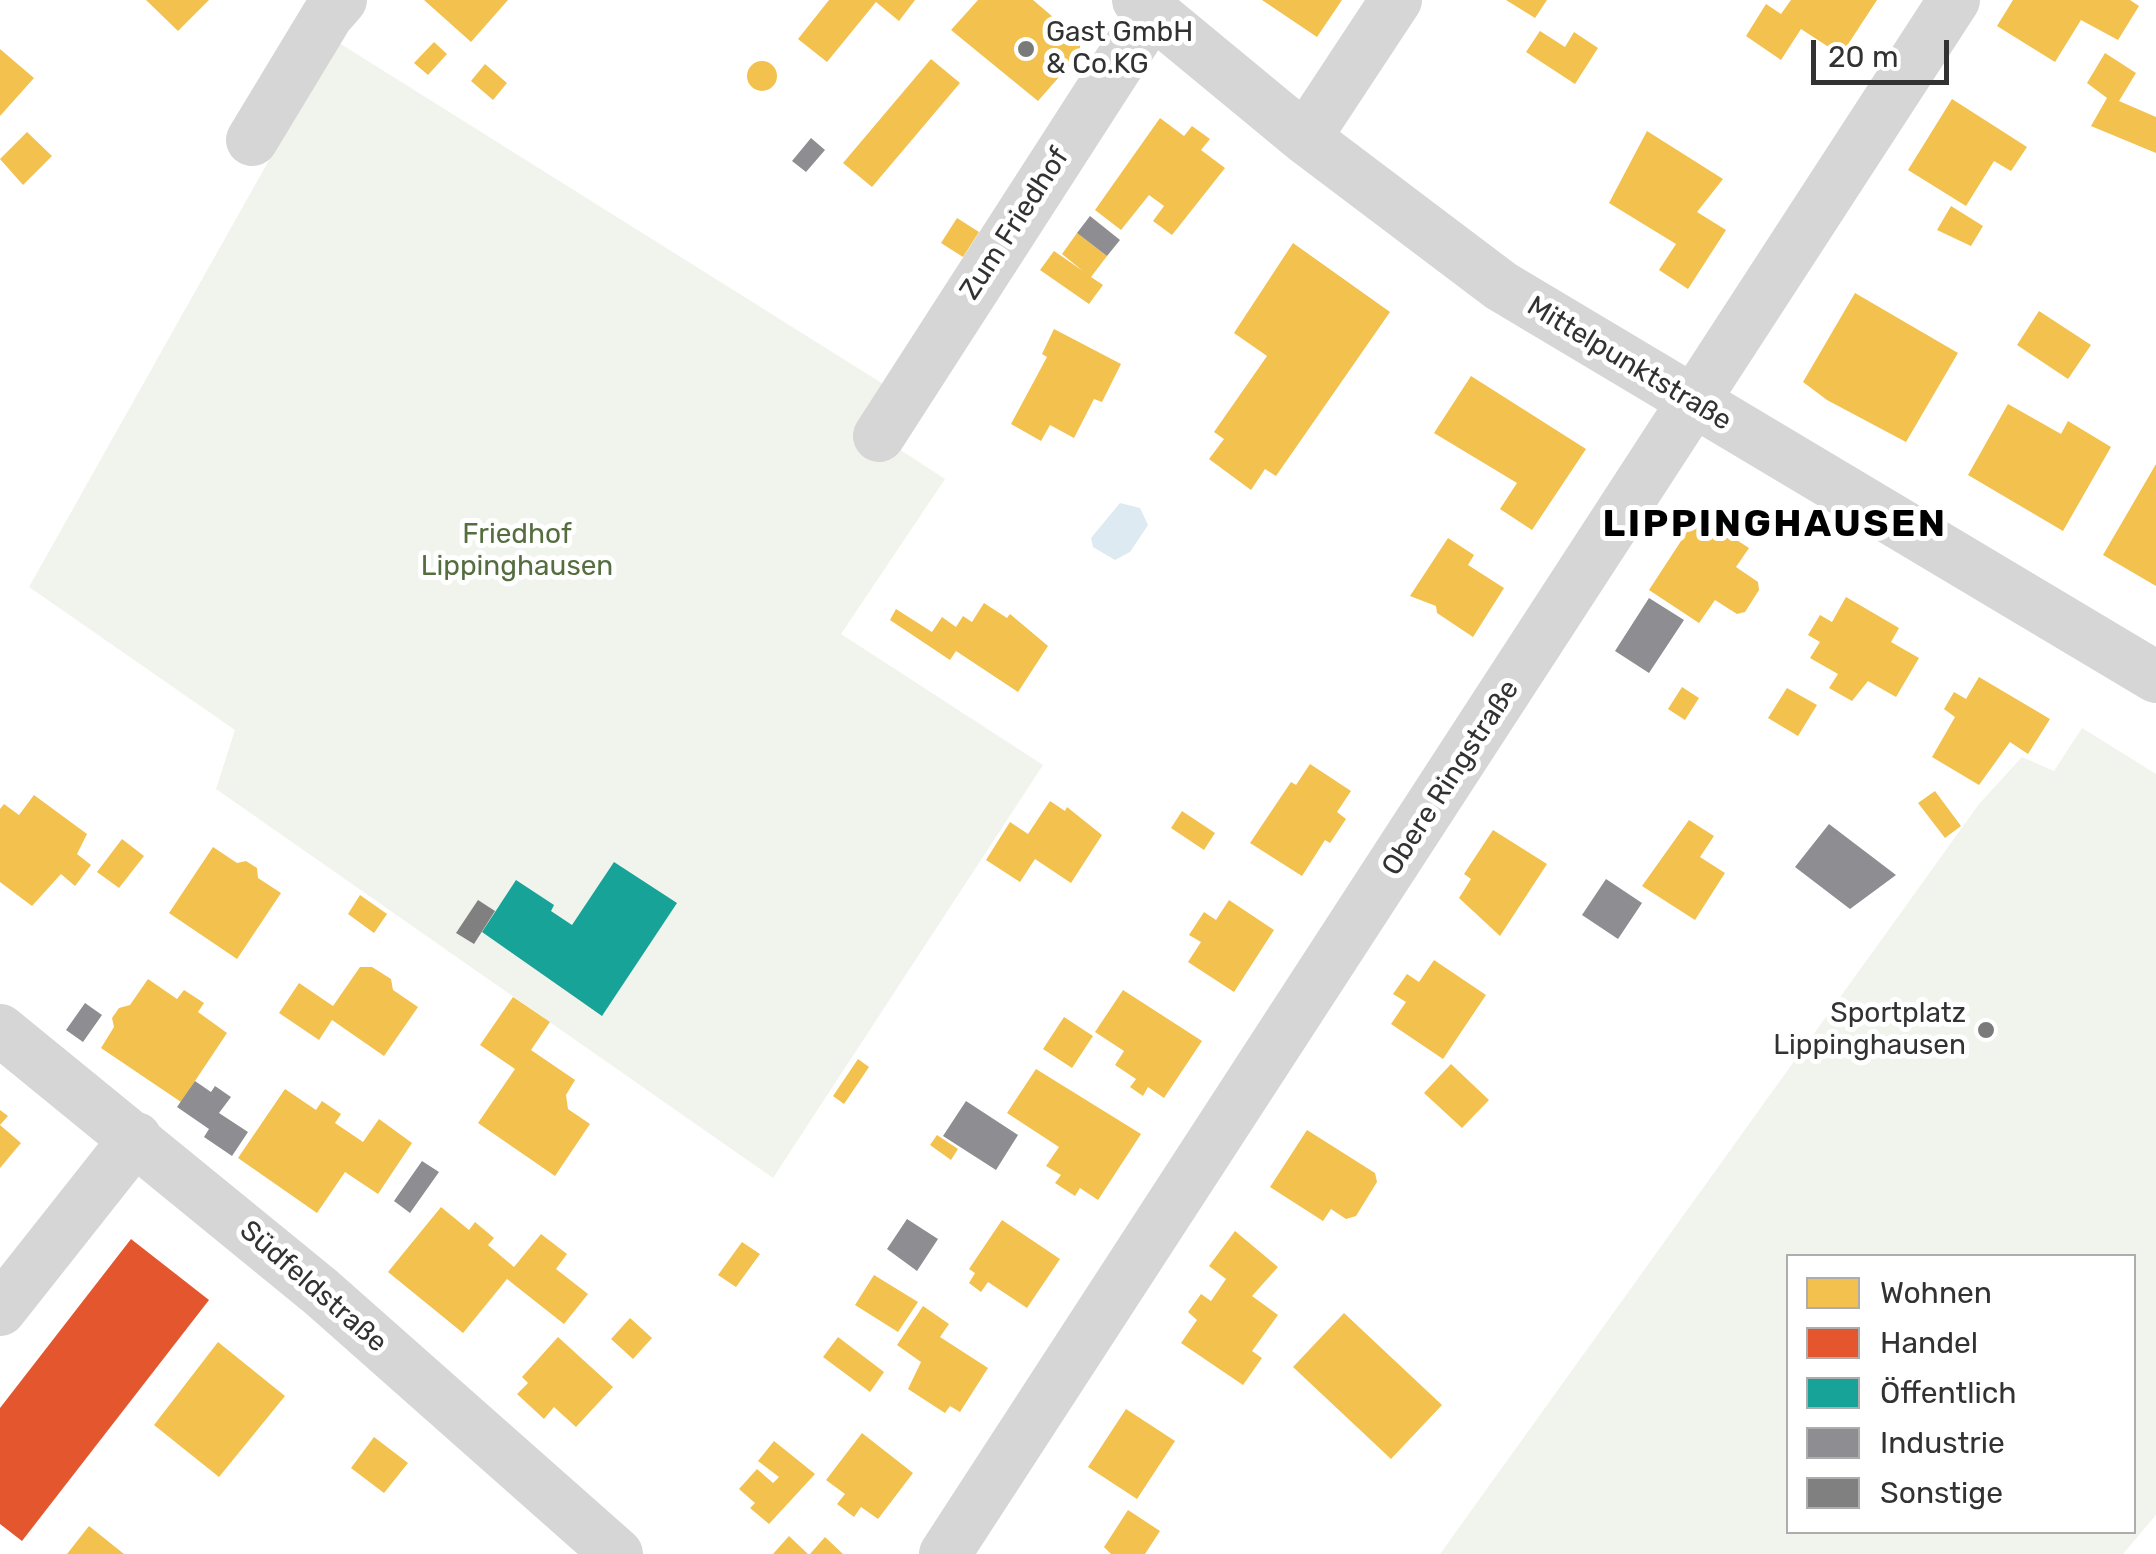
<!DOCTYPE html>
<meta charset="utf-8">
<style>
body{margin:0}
#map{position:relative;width:2156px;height:1554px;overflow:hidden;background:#fff;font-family:Rubik,sans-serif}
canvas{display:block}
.legend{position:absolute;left:1786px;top:1254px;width:350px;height:280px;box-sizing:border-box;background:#fff;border:2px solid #adadad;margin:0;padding:12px 18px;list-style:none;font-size:30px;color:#323232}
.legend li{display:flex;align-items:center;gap:20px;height:50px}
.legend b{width:50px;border:2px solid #adadad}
.scale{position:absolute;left:1811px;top:40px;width:138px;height:45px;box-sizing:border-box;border:5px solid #323232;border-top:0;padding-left:12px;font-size:30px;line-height:35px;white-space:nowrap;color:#323232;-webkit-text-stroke:8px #fff;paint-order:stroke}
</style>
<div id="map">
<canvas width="2156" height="1554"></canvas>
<ul class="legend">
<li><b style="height:28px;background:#f2c14e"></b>Wohnen</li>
<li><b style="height:28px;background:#e4572e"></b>Handel</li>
<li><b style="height:28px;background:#17a398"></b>Öffentlich</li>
<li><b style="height:28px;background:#8d8d92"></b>Industrie</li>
<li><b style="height:28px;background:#808080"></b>Sonstige</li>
</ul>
<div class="scale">20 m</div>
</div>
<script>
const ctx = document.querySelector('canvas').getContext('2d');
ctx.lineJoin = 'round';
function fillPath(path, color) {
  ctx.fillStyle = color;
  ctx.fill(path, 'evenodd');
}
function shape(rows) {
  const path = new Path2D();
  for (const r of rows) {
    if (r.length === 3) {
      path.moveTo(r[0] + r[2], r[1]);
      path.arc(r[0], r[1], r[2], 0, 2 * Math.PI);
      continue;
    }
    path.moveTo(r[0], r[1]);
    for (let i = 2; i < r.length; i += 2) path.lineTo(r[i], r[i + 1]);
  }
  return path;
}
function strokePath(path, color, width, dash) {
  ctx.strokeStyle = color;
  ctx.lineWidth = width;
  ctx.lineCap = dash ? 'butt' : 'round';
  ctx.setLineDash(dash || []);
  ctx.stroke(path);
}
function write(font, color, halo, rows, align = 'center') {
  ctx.font = font + ' Rubik,sans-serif';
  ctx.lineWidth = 10;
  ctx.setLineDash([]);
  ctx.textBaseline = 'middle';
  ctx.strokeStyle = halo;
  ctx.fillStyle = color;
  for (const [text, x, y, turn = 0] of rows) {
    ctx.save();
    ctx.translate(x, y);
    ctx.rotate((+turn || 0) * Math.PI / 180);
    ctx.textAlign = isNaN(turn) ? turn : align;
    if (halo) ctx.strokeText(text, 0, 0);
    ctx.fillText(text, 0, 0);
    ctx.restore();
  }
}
const green = shape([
 [336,41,888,387,862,425,945,479,841,634,1043,765,773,1178,216,789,235,730,29,587],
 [2082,728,2156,774,2156,1515,2123,1554,1440,1554,1979,804,2022,757,2054,771],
 [2134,1256,2134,1532,1788,1532,1788,1256]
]);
const water = shape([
 [1120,503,1140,508,1148,525,1130,552,1115,560,1093,547,1091,538]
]);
const homes = shape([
 [146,0,209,0,178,31],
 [424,0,508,0,471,42],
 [829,0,915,0,899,21,876,2,827,62,798,39],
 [978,0,1033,0,1080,40,1080,53,1038,101,951,30],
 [1262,0,1342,0,1317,37],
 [1506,0,1547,0,1535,18],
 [1791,0,1877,0,1841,55,1801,29,1781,60,1746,36,1766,4,1781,14],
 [2013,0,2130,0,2139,6,2118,40,2081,20,2055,62,1997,26],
 [1540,31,1565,47,1574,32,1598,48,1575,84,1526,52],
 [434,42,447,54,428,75,414,63],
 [0,49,34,78,0,116],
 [2105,53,2136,73,2119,101,2156,117,2156,153,2091,126,2107,98,2087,83],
 [931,59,960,83,872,187,843,163],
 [762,76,15],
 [485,64,507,83,493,100,471,81],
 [1952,99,2027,147,2011,171,1994,161,1966,206,1908,170],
 [1160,118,1184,136,1192,126,1210,139,1201,150,1225,168,1172,235,1153,221,1164,206,1149,195,1121,230,1095,210],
 [1647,131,1723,179,1697,212,1726,230,1688,289,1659,270,1676,244,1609,203],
 [27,132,52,156,23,185,0,159],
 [1951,206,1983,226,1971,246,1937,230],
 [957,218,979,232,963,257,941,243],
 [1077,233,1107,256,1091,277,1103,285,1089,304,1040,270,1054,251,1083,271,1062,254],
 [1293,243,1390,312,1276,476,1265,469,1251,490,1209,459,1224,439,1214,432,1267,356,1234,333],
 [1855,293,1958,353,1906,442,1827,400,1803,382],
 [2039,311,2091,345,2068,379,2017,345],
 [1054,329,1121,364,1102,402,1094,399,1074,438,1050,425,1041,441,1011,424,1047,357,1042,354],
 [1471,376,1586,449,1532,530,1500,509,1517,483,1434,433],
 [2008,404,2061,434,2068,421,2111,447,2063,531,1968,475],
 [2156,464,2156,586,2103,555],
 [1698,515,1749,548,1736,567,1758,582,1759,590,1745,612,1737,614,1715,600,1699,623,1649,590],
 [1448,538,1474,555,1468,565,1504,588,1473,637,1437,613,1436,606,1410,596],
 [1846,597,1899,628,1891,642,1919,658,1896,697,1868,681,1852,701,1829,688,1838,674,1810,658,1820,642,1808,635,1820,615,1832,622],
 [984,603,1007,618,1010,614,1048,646,1018,692,956,651,950,660,890,620,896,609,932,632,942,617,956,627,963,616,972,622],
 [1979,677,2050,719,2028,754,2010,742,1979,785,1932,757,1955,717,1944,709,1954,692,1966,699],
 [1682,687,1699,698,1685,720,1668,709],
 [1787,688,1817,705,1798,736,1768,718],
 [1310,764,1351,791,1337,812,1346,819,1330,843,1325,840,1302,876,1250,843,1291,782,1296,785],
 [1935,791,1961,826,1945,838,1918,803],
 [34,795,87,834,77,854,91,865,75,886,61,874,32,906,0,882,0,809,4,804,19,815],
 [1050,801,1065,811,1067,807,1102,835,1071,883,1035,859,1020,882,986,860,1010,822,1028,834],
 [1182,811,1215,833,1204,850,1171,828],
 [1689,820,1714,836,1700,857,1725,873,1695,920,1642,886],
 [1493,830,1547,864,1500,936,1459,898,1471,879,1464,874],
 [122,839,144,856,119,888,97,872],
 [213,847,237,863,246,861,257,868,258,878,281,893,237,959,169,913],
 [360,895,387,914,374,933,348,914],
 [1229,900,1274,930,1234,992,1188,962,1201,942,1189,935,1204,912,1216,920],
 [1434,960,1486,995,1443,1059,1391,1024,1406,1002,1393,994,1407,974,1419,982],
 [360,967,372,967,391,979,393,990,418,1007,384,1056,332,1020,319,1040,279,1013,299,983,333,1006],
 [148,979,177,999,184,990,204,1003,198,1012,227,1033,181,1102,101,1048,114,1027,112,1018,119,1008,130,1005],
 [1123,990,1202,1041,1164,1098,1148,1087,1143,1096,1130,1087,1136,1079,1115,1065,1124,1051,1095,1032],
 [513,997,550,1022,531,1050,575,1080,566,1095,568,1109,590,1124,555,1176,478,1123,515,1069,480,1045],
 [1064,1017,1093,1036,1072,1068,1043,1049],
 [858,1059,869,1067,844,1104,833,1096],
 [1451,1064,1489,1100,1462,1128,1424,1093],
 [1036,1069,1141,1134,1098,1200,1080,1188,1075,1196,1055,1183,1061,1175,1046,1166,1059,1147,1007,1113],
 [285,1089,316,1110,322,1101,341,1114,335,1123,363,1142,379,1119,412,1143,378,1194,345,1172,317,1213,238,1158],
 [0,1110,8,1116,0,1125,21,1143,0,1168],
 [1307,1130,1375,1173,1377,1182,1356,1216,1346,1219,1331,1209,1323,1221,1270,1187],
 [937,1135,958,1149,951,1160,930,1145],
 [441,1207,469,1230,475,1222,494,1238,488,1245,514,1267,541,1234,567,1254,556,1269,588,1294,564,1324,507,1279,463,1333,388,1272],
 [1002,1220,1060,1259,1027,1308,988,1282,981,1292,969,1283,975,1273,969,1269],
 [1235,1231,1278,1267,1252,1296,1278,1315,1252,1351,1262,1358,1243,1385,1181,1343,1197,1320,1188,1312,1201,1294,1211,1301,1226,1279,1209,1266],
 [742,1242,760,1254,736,1287,718,1275],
 [874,1275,918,1302,898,1332,855,1305],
 [923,1306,949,1324,940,1337,988,1368,960,1412,950,1406,945,1413,908,1389,921,1362,897,1345],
 [1344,1313,1442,1405,1391,1459,1293,1367],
 [630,1318,652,1338,633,1359,611,1339],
 [558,1337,613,1387,576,1427,554,1407,544,1419,517,1394,528,1383,522,1377],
 [838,1337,884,1372,870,1392,823,1357],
 [218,1342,285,1396,219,1477,154,1425],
 [1126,1409,1175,1441,1137,1499,1088,1467],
 [862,1433,913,1473,878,1519,861,1507,854,1517,837,1504,845,1494,826,1480],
 [374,1437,408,1463,384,1493,351,1468],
 [774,1441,815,1474,769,1524,750,1508,755,1503,739,1489,757,1469,773,1483,779,1477,758,1461],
 [1128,1510,1160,1531,1145,1554,1111,1554,1104,1547],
 [89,1526,124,1554,67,1554],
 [789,1536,808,1554,773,1554],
 [825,1537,843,1554,810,1554]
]);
const shops = shape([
 [131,1239,209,1300,22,1541,0,1524,0,1408]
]);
const public = shape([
 [614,862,677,903,602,1016,482,932,516,880,554,905,551,911,572,925]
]);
const industry = shape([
 [811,138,825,150,806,172,792,161],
 [1090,216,1120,240,1107,256,1077,233],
 [1649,598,1684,620,1649,673,1615,651],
 [1829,824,1896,875,1850,909,1795,867],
 [1606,879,1642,903,1618,939,1582,915],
 [85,1003,102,1015,83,1042,66,1030],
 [195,1081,211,1092,215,1086,231,1097,219,1113,248,1132,232,1156,204,1137,209,1129,177,1107],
 [966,1101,1018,1135,996,1170,943,1136],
 [422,1161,439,1172,410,1213,394,1201],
 [907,1219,938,1239,917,1271,887,1249]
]);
const building = shape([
 [478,900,495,911,474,944,456,933]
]);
const minor = shape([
 [1138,0,1305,138,1501,286,2156,677],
 [1305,138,1396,0],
 [252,140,327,16,341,0],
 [879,436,1152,12],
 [0,1030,321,1292,617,1554],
 [0,1310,136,1138],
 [945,1554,1954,0]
]);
const markers = [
 [1026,49,10,"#7a7a7a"],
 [1986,1030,10,"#7a7a7a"]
];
const poiNames = [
 ["Gast GmbH",1046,33],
 ["& Co.KG",1046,65],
 ["Sportplatz",1966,1014,"right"],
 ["Lippinghausen",1966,1046,"right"]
];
const streetNames = [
 ["Zum Friedhof",1015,224,-57],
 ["Mittelpunktstraße",1629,364,31],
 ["Obere Ringstraße",1451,778,-57],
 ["Südfeldstraße",313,1287,41]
];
const parkNames = [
 ["Friedhof",517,535],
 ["Lippinghausen",517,567]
];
const districtNames = [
 ["LIPPINGHAUSEN",1775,525]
];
fillPath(green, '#f1f4ed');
fillPath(water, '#ddeaf2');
fillPath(homes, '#f2c14e');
fillPath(shops, '#e4572e');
fillPath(public, '#17a398');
fillPath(industry, '#8d8d92');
fillPath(building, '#808080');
strokePath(minor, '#d6d6d6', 52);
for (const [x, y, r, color] of markers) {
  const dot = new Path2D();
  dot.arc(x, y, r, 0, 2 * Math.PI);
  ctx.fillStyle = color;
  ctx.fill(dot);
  strokePath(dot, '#fff', 4);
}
write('28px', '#323232', '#fff', poiNames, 'left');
write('28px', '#323232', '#fff', streetNames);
write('28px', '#556d3f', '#fff', parkNames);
ctx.letterSpacing = '2.5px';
write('bold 38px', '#000', '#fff', districtNames);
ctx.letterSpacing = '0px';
</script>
